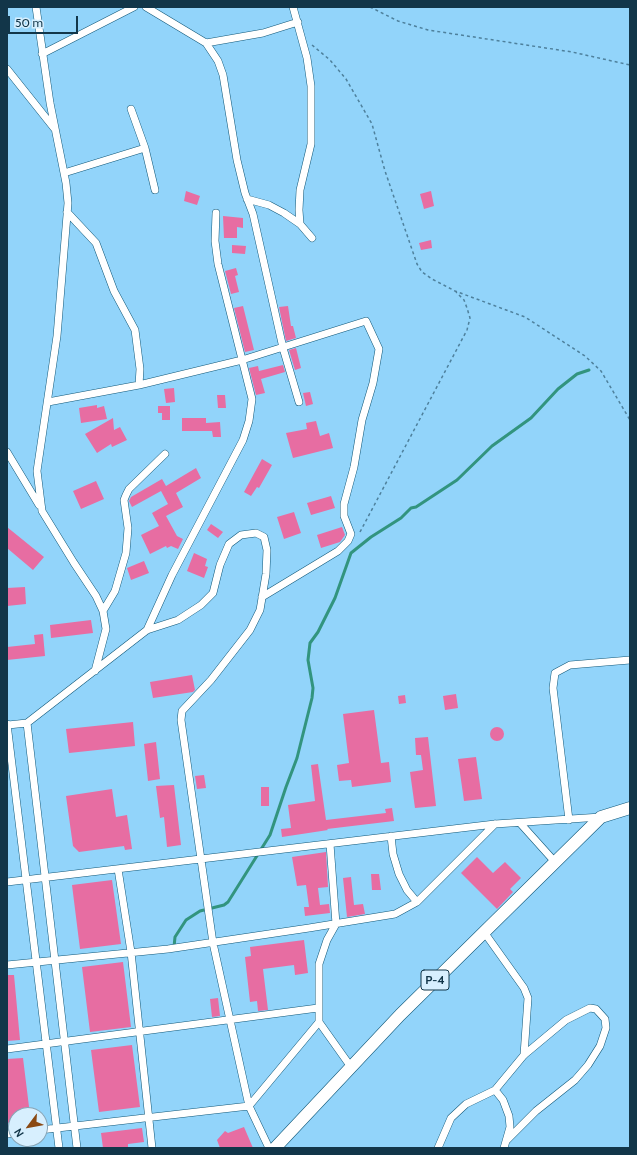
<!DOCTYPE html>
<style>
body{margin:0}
#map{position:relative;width:637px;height:1155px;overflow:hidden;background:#92d4fa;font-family:Cabin,sans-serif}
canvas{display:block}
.frame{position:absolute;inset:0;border:8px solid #123649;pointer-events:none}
.north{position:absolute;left:8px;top:1107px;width:40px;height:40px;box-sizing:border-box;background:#d7effe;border:1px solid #88a5b6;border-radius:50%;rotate:238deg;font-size:11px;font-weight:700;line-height:16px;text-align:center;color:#123649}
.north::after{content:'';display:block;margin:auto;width:14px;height:18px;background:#8a4913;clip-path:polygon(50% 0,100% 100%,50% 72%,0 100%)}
.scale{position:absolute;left:8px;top:16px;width:70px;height:18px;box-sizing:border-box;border:2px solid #123649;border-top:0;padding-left:5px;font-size:12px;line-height:14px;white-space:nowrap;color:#123649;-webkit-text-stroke:3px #d7effe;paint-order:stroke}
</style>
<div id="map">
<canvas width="637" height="1155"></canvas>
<div class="frame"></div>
<div class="north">N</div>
<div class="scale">50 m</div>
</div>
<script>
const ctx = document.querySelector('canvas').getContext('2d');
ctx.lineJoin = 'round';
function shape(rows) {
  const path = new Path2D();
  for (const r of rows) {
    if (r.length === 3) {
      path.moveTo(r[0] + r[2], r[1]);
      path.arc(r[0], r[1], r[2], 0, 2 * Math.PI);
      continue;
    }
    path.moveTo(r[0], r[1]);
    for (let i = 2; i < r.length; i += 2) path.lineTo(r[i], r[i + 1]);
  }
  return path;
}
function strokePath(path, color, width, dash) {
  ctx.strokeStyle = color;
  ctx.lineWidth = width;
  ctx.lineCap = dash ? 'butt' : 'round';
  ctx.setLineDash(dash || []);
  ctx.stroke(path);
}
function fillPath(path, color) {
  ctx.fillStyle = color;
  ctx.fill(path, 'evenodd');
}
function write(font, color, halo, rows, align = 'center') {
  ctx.font = font + ' Cabin,sans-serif';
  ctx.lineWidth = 3.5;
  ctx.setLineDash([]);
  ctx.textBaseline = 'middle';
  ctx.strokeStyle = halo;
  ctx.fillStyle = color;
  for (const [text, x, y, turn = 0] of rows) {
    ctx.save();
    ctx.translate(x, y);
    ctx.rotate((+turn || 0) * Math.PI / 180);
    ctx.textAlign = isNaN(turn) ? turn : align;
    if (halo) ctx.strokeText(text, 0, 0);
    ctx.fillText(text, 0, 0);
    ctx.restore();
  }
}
const stream = shape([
 [174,947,175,937,186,920,200,911,224,905,228,902,270,835,286,787,297,758,312,698,313,688,308,660,310,643,318,632,335,598,351,553,371,537,401,518,411,508,416,507,457,480,492,446,531,418,558,389,577,374,589,370]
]);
const building = shape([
 [186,191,200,196,197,205,184,201],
 [431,191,434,206,424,209,420,194],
 [223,216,243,218,243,228,237,227,237,238,224,238],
 [431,240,432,248,421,250,419,243],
 [232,245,246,246,245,254,232,253],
 [236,268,238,275,235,276,239,292,231,294,225,271],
 [243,306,254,350,245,352,234,308],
 [288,306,291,326,293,326,296,338,286,341,279,307],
 [296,348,301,368,295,370,289,350],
 [283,365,285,372,261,379,265,393,256,395,249,368,258,366,259,371],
 [174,388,175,402,166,403,164,389],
 [310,392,313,404,306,406,303,393],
 [217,395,225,395,226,408,218,408],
 [97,405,97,408,104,406,107,419,81,423,79,408],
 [158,406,170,406,170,420,162,420,162,413,158,413],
 [113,418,114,430,120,427,127,440,112,447,111,444,97,453,85,434],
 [182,418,206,418,206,423,220,422,221,437,213,437,212,431,182,431],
 [316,421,320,436,329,433,333,448,293,458,286,433,307,429,306,423],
 [262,459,272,465,259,488,257,487,251,496,244,492],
 [196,468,201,478,176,493,183,507,166,516,177,536,183,539,178,549,171,546,167,548,166,546,150,554,141,535,159,526,152,513,168,504,161,491,132,507,129,501,131,497,162,479,166,486],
 [96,481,104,499,81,509,73,491],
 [331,496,335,508,311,515,307,503],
 [294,512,301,533,284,539,277,517],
 [211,524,223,532,218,538,207,530],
 [7,527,44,557,33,570,7,548],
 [342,527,345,535,340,542,321,548,317,535],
 [194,553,207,559,205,566,208,567,204,578,187,571],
 [144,561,149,573,131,580,127,568],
 [25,587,26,604,7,606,7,588],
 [91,620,93,633,51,638,50,625],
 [43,634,45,656,7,660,7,647,35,644,34,635],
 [192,675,195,690,193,692,153,698,150,682],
 [456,694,458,708,445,710,443,696],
 [405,695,406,703,399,704,398,696],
 [374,710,381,763,389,762,391,782,352,787,351,780,339,781,337,765,349,763,343,714],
 [133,722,135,746,69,753,66,729],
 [497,734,7],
 [428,737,436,806,415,808,410,772,423,770,421,755,416,755,415,738],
 [156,742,160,779,148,781,144,744],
 [476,757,482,799,464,801,458,759],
 [318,764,326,820,386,813,385,809,392,808,394,821,327,829,328,830,282,837,281,829,291,828,288,805,315,801,311,765],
 [204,775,206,788,197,789,195,776],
 [174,785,181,845,167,847,164,817,160,818,156,786],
 [261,787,269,787,269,806,261,806],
 [112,789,116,817,127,815,132,849,125,850,124,846,79,852,73,846,66,796],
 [326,852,328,887,318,888,320,905,329,904,330,913,305,916,304,907,309,907,306,885,297,886,292,857],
 [477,857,493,873,505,862,521,878,510,889,513,892,497,909,461,873],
 [371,874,379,874,381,890,372,890],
 [351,877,354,905,363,904,365,914,347,917,343,878],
 [112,880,121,944,80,949,72,885],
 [304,940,308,973,295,975,294,965,263,969,268,1010,258,1011,257,1001,250,1002,245,957,251,956,250,947],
 [123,962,131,1027,90,1032,82,967],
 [7,975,14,975,20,1040,7,1041],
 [218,998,220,1016,212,1017,210,999],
 [132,1045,140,1107,99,1112,91,1050],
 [23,1058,30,1115,16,1115,16,1122,7,1123,7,1059],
 [244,1127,253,1148,220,1148,217,1140,225,1131,228,1133],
 [142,1128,144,1142,128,1144,128,1148,103,1148,101,1133]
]);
const path = shape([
 [370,7,398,21,428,30,572,52,630,65],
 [312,45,330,60,346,79,372,124,385,171,417,264,422,272,432,279,455,291,525,317,585,356,601,371,630,420],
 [360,532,467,330,470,318,467,308,464,300,456,292]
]);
const minor = shape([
 [36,7,50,103,66,183,68,203,57,336,37,471,42,511,74,563,96,596,103,611,106,629,95,671],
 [146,7,206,43,218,61,223,75,237,160,245,193,253,214,283,348,299,402],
 [293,7,307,58,311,86,311,144,300,190,299,210,300,224,312,238],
 [206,43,263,33,298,22],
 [42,54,134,7],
 [7,69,54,128],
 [131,109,145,148,155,190],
 [64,173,145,148],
 [247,199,269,205,284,213,300,224],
 [67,212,96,243,114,291,135,330,140,369,139,385],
 [48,402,139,385,242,360,366,321,379,349,373,383,362,420,354,467,344,504,344,516,351,534,348,541,338,551,262,597],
 [7,452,39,505],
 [103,611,115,591,126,553,128,528,124,500,126,495,129,489,165,454],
 [147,630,172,575,243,440,249,421,252,399,218,264,215,241,216,213],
 [27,723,77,1148],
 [7,724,59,1148],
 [8,725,27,723,147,630,178,620,201,605,213,593,220,565,229,544,241,535,256,533,264,537,267,550,266,574,260,610,250,630,211,680,182,711,181,720,213,943,249,1106,269,1148],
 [569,820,553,688,555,673,570,665,630,660],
 [520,823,555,862],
 [391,836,393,854,399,874,407,890,417,902,495,824],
 [330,844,336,924,327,940,319,964,319,1022,351,1067],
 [118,869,131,952,152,1148],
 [7,882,495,824,601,817],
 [484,932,524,988,528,998,524,1055],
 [7,965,168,949,309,928,395,914,417,902],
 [7,1049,318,1008],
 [495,1090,503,1100,509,1116,510,1127,504,1148],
 [40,1130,249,1106,319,1022],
 [7,1134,16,1133],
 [438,1148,451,1118,466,1104,495,1090,524,1055,566,1020,590,1008,596,1009,605,1019,606,1028,600,1046,588,1065,575,1080,536,1111,507,1140]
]);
const trunk = shape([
 [275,1148,400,1015,601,817,630,808]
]);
const shields = [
 [435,980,28]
];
const shieldNames = [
 ["P-4",435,980]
];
strokePath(stream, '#32947e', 3);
fillPath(building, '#e76da2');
strokePath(minor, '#115879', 8);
strokePath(trunk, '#115879', 13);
strokePath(path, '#4e809c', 1.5, [3, 3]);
strokePath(minor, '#fff', 7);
strokePath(trunk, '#fff', 12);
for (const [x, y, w] of shields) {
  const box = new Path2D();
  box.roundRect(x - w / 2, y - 10, w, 20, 3);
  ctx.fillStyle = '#d7effe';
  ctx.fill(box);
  strokePath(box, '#123649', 1);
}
write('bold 12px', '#123649', null, shieldNames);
</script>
